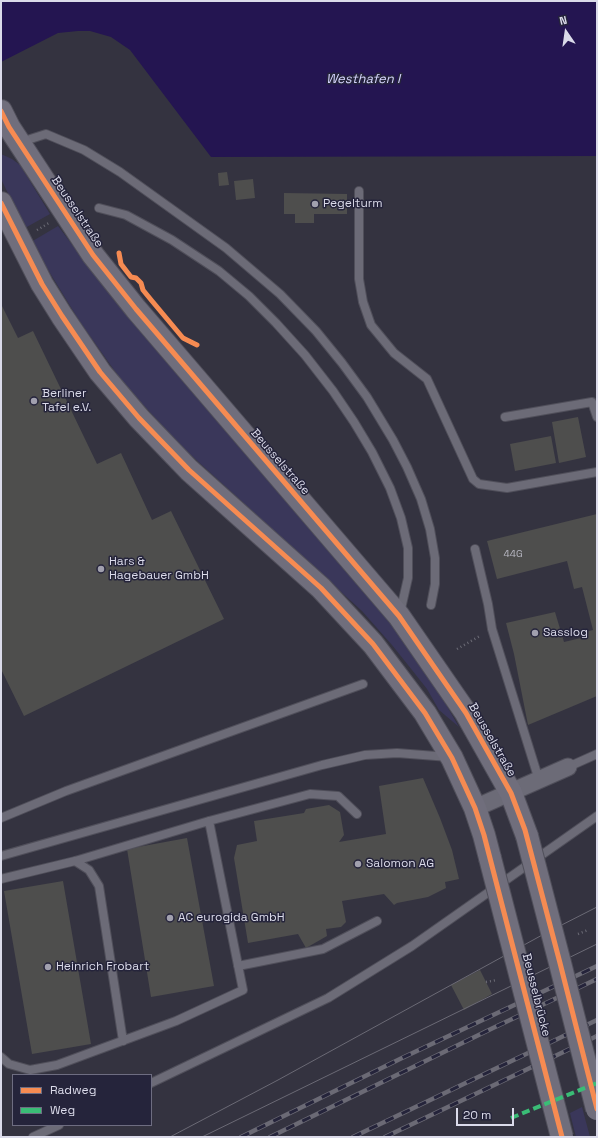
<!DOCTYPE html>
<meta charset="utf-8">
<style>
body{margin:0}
#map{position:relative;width:598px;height:1138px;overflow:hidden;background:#343340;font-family:"Space Grotesk",sans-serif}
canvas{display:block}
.frame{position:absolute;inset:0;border:2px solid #dbdbea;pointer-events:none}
.legend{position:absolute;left:12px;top:1074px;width:140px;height:52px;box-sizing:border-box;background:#25243b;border:1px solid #6e6d81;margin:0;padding:5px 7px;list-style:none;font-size:12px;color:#dbdbea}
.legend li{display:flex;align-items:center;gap:8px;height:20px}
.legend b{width:20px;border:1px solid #6e6d81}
.north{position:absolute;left:546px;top:12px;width:40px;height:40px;-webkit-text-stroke:3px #25243b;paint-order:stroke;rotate:347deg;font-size:11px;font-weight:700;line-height:16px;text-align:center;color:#dbdbea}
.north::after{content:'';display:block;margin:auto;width:14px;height:18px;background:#dbdbea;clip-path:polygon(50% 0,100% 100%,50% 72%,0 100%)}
.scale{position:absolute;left:456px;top:1108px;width:58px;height:18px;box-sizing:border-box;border:2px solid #dbdbea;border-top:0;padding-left:5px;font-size:12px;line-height:14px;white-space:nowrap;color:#dbdbea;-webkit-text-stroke:3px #25243b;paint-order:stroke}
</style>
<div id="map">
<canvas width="598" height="1138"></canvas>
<div class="frame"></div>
<ul class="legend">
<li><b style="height:5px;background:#f68b52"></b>Radweg</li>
<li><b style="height:5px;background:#3abd76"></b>Weg</li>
</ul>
<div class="north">N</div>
<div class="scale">20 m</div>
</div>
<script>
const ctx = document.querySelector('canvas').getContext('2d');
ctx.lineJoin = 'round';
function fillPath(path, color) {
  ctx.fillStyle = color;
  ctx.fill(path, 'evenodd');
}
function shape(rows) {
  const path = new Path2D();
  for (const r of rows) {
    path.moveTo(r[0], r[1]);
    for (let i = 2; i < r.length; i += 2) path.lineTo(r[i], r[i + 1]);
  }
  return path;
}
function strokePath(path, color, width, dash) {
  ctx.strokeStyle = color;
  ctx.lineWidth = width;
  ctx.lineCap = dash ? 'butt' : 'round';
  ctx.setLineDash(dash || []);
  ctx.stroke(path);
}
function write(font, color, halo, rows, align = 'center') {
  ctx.font = font + ' "Space Grotesk",sans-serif';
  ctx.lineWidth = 3;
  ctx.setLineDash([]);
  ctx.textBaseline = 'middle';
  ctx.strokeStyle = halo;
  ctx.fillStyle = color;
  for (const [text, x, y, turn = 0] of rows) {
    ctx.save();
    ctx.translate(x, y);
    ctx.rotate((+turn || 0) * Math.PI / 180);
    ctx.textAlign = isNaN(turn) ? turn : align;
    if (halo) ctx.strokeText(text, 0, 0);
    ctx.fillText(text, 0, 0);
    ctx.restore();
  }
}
const green = shape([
 [1,154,12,159,20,165,50,214,25,228,1,179],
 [58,226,114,300,391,624,431,679,459,727,439,710,427,689,412,670,392,645,362,611,181,446,124,384,80,322,31,242],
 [582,1107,590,1137,576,1137,570,1113]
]);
const water = shape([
 [1,1,597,1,597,156,211,157,130,50,111,37,90,31,78,31,58,33,1,62]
]);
const building = shape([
 [227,172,229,185,219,186,218,173],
 [253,179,255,198,236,200,234,181],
 [284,193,347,194,347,214,314,214,314,223,295,223,295,214,284,214],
 [1,304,18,338,33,331,97,464,121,453,152,520,171,511,224,619,24,716,1,669],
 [578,417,586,457,559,463,552,422],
 [551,436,556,463,515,471,510,444],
 [597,514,597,696,528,725,514,654,506,623,555,612,564,642,585,637,585,632,593,630,582,587,574,589,567,561,497,579,487,541],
 [423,778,440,818,452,850,459,879,445,882,446,888,428,897,397,903,394,905,384,894,342,901,346,922,341,927,326,929,327,936,306,948,298,934,248,943,234,858,237,845,257,841,254,821,304,813,306,809,329,805,340,812,344,835,339,842,386,834,379,786],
 [187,838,214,986,151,997,127,849],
 [63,881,91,1044,32,1054,4,891],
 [480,970,492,994,464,1010,451,985]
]);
const path = shape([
 [37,230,49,223],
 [457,649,480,636],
 [578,934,588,930],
 [486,982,497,980]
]);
const lane = shape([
 [21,142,46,134,84,150,120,172,226,248,280,294,316,331,342,363,367,397,393,440,407,467,421,499,430,529,435,558,435,584,431,605],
 [359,191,359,279,363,302,371,325,394,353,427,379,473,479,479,484,507,488,597,472],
 [99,208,126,215,172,240,219,271,249,296,276,323,305,355,333,391,354,422,372,452,390,488,401,518,408,548,408,578,400,613],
 [505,417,592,402,597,417],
 [475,549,488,604,492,629,539,780],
 [568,767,597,754],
 [1,818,66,791,363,684],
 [1,856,322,765,365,755,397,753,449,757],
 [75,861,89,870,99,886,123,1041],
 [1,879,75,861,209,821,310,794,338,796,357,814],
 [238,966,323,949,377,921],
 [1,1057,9,1064,30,1070,57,1065,176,1021,243,990,209,821],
 [151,1083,328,998,412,946,597,816],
 [33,1137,59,1125]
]);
const street = shape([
 [475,808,568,767]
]);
const secondary = shape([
 [1,111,9,127,93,255,136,309,399,616,466,713,511,793,527,836],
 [1,203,42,284,62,316,100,372,139,418,189,470,321,588,373,644,425,713,452,758,475,808,484,835,490,858]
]);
const tram = shape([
 [170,1137,278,1080,544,934,597,907],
 [202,1137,597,944]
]);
const rail = shape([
 [241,1137,402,1058,597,966],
 [270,1137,493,1028,597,979],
 [353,1137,597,1020],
 [385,1137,597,1036]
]);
const secondaryBridge = shape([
 [527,836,560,963,597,1109],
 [490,858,562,1137]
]);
const quiet = shape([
 [511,1118,597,1083]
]);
const cycleway = shape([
 [1,111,9,127,93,255,136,309,399,616,466,713,511,793,525,830,560,963,597,1109],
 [1,203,42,284,62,316,100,372,139,418,189,470,321,588,373,644,425,713,452,758,475,808,484,835,562,1137],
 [119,253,121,264,131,277,136,278,141,283,143,290,152,301,183,338,197,345]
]);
const markers = [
 [315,204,4,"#a1a0ae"],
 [34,401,4,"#a1a0ae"],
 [101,569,4,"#a1a0ae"],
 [535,633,4,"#a1a0ae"],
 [358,864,4,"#a1a0ae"],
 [170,918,4,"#a1a0ae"],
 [48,967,4,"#a1a0ae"]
];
const numberNames = [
 ["44G",513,554]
];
const poiNames = [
 ["Pegelturm",323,204],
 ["Berliner",42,394],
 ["Tafel e.V.",42,408],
 ["Hars &",109,562],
 ["Hagebauer GmbH",109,576],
 ["Sasslog",543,633],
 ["Salomon AG",366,864],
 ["AC eurogida GmbH",178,918],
 ["Heinrich Frobart",56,967]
];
const streetNames = [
 ["Beusselstraße",77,212,56],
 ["Beusselstraße",280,462,49],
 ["Beusselstraße",492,740,60],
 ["Beusselbrücke",536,995,76]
];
const waterNames = [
 ["Westhafen I",363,79]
];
fillPath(green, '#3a375a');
fillPath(water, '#241551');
fillPath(building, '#4e4e4d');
strokePath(lane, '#504f5a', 10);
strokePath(street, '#504f5a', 19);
strokePath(secondary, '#504f5a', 24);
strokePath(path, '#6c6c76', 2.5, [1, 3]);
strokePath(lane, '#6c6b77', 8);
strokePath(street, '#6c6b77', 17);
strokePath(secondary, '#706e7c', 22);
strokePath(tram, '#6b6a75', 1);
strokePath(rail, '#6b6a75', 4.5);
strokePath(rail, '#25243b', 3, [9]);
strokePath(secondaryBridge, '#504f5a', 24, []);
strokePath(secondaryBridge, '#706e7c', 22);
strokePath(quiet, '#3abd76', 4, [8, 4]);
strokePath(cycleway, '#f68b52', 5);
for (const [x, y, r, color] of markers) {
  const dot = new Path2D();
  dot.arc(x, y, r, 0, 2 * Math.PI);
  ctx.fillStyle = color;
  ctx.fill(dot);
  strokePath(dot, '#25243b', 1.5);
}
write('10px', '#b8b8c3', null, numberNames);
write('12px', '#dbdbea', '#25243b', poiNames, 'left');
write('12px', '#dbdbea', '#25243b', streetNames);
write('italic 13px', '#d6d5fe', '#25243b', waterNames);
</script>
